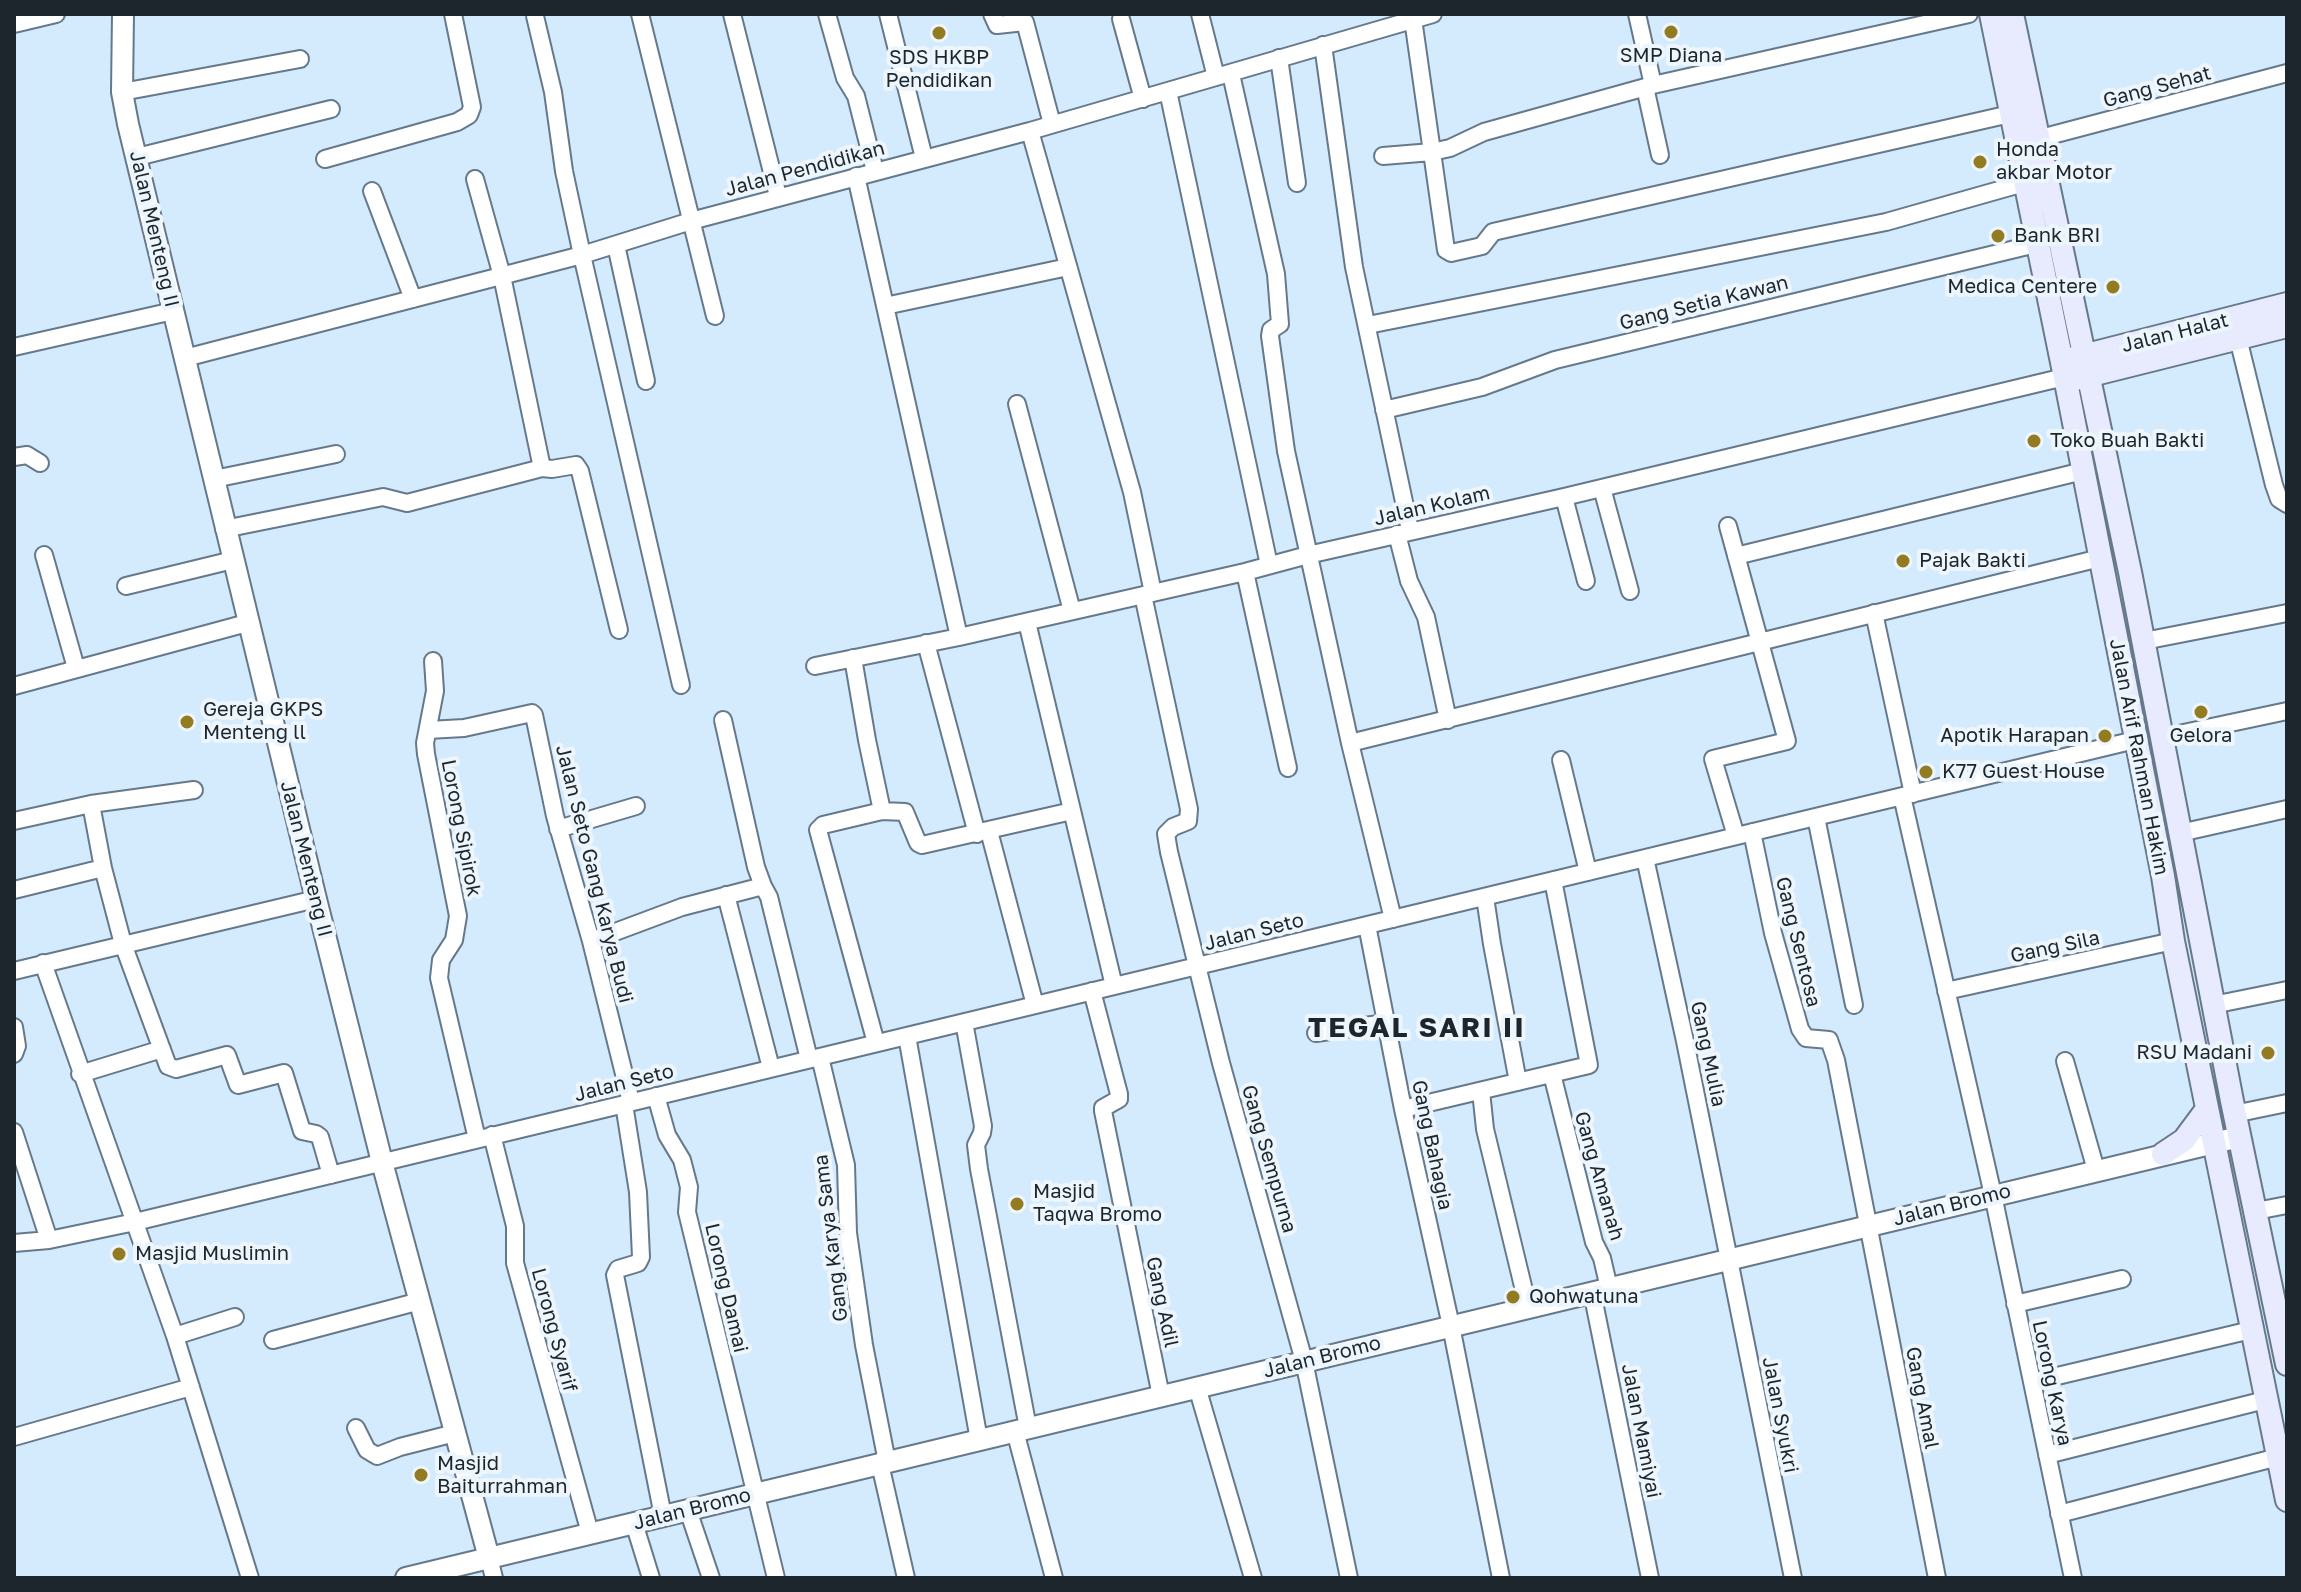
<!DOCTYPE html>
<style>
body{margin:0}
#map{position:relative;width:2301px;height:1592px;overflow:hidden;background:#d4eafd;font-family:"Golos Text",sans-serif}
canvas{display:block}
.frame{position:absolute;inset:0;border:16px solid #1e262d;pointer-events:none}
</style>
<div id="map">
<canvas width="2301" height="1592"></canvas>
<div class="frame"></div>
</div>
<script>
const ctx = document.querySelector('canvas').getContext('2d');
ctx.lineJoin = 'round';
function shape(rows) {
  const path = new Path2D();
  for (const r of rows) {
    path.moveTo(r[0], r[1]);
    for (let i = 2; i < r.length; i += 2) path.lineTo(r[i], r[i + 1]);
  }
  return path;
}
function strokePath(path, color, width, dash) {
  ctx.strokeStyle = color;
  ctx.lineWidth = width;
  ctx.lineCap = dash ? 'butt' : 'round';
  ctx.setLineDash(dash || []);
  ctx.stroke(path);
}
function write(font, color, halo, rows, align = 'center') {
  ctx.font = font + ' "Golos Text",sans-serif';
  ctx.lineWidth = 8;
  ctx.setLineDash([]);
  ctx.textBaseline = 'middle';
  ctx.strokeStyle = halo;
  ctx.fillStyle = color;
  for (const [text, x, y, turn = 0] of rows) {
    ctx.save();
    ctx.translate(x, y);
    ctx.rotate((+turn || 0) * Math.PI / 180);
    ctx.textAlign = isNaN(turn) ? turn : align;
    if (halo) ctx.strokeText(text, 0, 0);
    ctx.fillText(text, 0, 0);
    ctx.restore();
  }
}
const minor = shape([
 [640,14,715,316],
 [732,14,778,196],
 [827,14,845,78,856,96,875,171],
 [888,14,924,158],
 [992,14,997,25,1025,22,1052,124],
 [1200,14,1216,77],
 [1637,14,1653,85],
 [535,16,553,92,564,171,582,255,681,685],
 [1121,19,1143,99],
 [1413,19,1432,152,1450,148,1484,132,1653,85,1969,14],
 [14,24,56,14],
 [1323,45,1354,267,1410,530],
 [1279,58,1297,183],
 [1231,74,1276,274,1280,324,1271,330,1270,336,1286,451,1350,743,2100,558],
 [1645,87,1660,155],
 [1168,91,1269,565],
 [122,92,300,59],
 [1030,131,1132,492,1153,593],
 [2037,139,2287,73],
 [1383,156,1432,152,1446,250,1451,253,1482,246,1493,232,2010,114],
 [137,157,331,109],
 [325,159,457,122,469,115,472,107,453,14],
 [856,176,959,637],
 [475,179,502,276,542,468],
 [372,191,413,299],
 [616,245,646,381],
 [885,306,1068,267],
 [1368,325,1886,222,2024,183],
 [2238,338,2274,485,2279,499,2287,504],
 [14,347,173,311],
 [185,358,582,255,691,221,1030,131,1433,14],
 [1017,404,1072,611],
 [1384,410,1482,387,1555,360,2036,244],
 [14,457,27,455,40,463],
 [214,479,336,454],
 [1602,488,1630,591],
 [1564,497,1586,581],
 [1728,526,1787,741,1713,759,1736,836],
 [224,529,383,497,407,503,542,468,552,469,576,465,580,471,619,630],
 [1397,534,1409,581,1426,617,1448,720],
 [44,555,76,668],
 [1736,556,2083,471],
 [1245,572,1288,768],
 [126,586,233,560],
 [1143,595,1189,809,1188,821,1173,827,1166,834,1169,852,1221,1063,1304,1361,1349,1578],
 [1874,613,1913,794],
 [1027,622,1114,986],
 [2144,641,2287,613],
 [926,643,977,834],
 [853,658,867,740,882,811,823,825,818,830,876,1043],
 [433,661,435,691,425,743,426,754,458,916,454,940,441,960,439,978,477,1139],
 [815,666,959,637,1245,572,1308,555,1564,497,2056,379,2066,382],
 [14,686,247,623],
 [428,730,464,728,532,713,534,715,555,816,591,941,631,1102],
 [2160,738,2287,711],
 [1350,743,1393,919],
 [1561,760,1588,872],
 [1902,796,1993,1195,2073,1578],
 [91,804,103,868,123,944,168,1066,176,1069,227,1055,238,1085,284,1073,302,1131,316,1134,320,1137,331,1175],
 [882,811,905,812,918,843,922,845,1072,811],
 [1816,817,1854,1005],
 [14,821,91,804,194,790],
 [558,829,636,806],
 [989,831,1035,1005],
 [1752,832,1773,933,1800,1029,1806,1038,1829,1040,1836,1060,1937,1578],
 [2180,833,2287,809],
 [1645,858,1685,1041,1793,1578],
 [763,886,769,897,809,1059],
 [14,890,103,868],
 [726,895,771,1068],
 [1485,897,1492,944,1518,1082],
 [1367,925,1403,1109,1451,1326,1501,1578],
 [591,941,682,907,763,886,756,867,723,720],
 [43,963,175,1336,250,1578],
 [14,971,316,899],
 [1092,991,1119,1094,1119,1099,1103,1108,1103,1111,1161,1396],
 [1946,991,2173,941],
 [2213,1005,2287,990],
 [964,1022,983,1126,982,1133,976,1145,979,1169,1028,1428],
 [14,1027,17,1046,14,1054],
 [1316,1033,1386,1023],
 [907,1036,979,1440],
 [820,1057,846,1165,848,1233,864,1345,887,1462],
 [2065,1061,2096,1170],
 [80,1074,162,1049],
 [1552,1074,1594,1242,1602,1258,1609,1288],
 [1481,1091,1485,1129,1528,1307],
 [656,1096,667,1135,682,1160,689,1187,687,1212,776,1578],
 [624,1104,638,1192,641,1257,638,1263,618,1269,615,1275,663,1516],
 [1403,1109,1589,1065,1553,880],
 [2234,1114,2287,1103],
 [14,1132,49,1240],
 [492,1135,515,1226,515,1263,590,1533],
 [2256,1211,2287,1205],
 [14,1243,49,1240,135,1222,2135,740],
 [1592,1292,1650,1578],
 [2015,1304,2122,1279],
 [175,1336,235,1317],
 [273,1340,420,1301],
 [2032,1382,2251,1330],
 [1197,1387,1253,1578],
 [356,1428,367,1450,377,1456,400,1447,455,1433],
 [1015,1431,1054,1578],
 [14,1437,191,1387],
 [2047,1455,2265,1400],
 [880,1464,906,1578],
 [688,1510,711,1578],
 [2059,1514,2278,1457],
 [634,1523,651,1578],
 [489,1558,494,1578]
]);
const tertiary = shape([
 [123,14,122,92,128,124,316,899,382,1162,489,1558],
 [406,1578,2239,1137]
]);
const secondary = shape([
 [1991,14,2066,382,2163,876,2173,941,2287,1500],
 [2012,14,2130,572,2232,1101,2287,1364],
 [2071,359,2287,304],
 [2075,379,2287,326],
 [2163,1154,2184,1140,2207,1109]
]);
const markers = [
 [1671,32,8,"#937b22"],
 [939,33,8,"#937b22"],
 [1980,162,8,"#937b22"],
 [1998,236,8,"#937b22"],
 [2113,287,8,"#937b22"],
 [2034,441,8,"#937b22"],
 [1903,561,8,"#937b22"],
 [2201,712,8,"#937b22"],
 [187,722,8,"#937b22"],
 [2105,736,8,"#937b22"],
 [1926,772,8,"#937b22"],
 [2268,1053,8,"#937b22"],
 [1017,1204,8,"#937b22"],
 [119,1254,8,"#937b22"],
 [1513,1297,8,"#937b22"],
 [421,1475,8,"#937b22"]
];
const poiNames = [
 ["SMP Diana",1671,56,"center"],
 ["SDS HKBP",939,58,"center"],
 ["Pendidikan",939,81,"center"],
 ["Honda",1996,150],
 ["akbar Motor",1996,173],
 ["Bank BRI",2014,236],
 ["Medica Centere",2097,287,"right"],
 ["Toko Buah Bakti",2050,441],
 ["Pajak Bakti",1919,561],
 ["Gereja GKPS",203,710],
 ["Menteng ll",203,733],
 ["Apotik Harapan",2089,736,"right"],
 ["Gelora",2201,736,"center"],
 ["K77 Guest House",1942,772],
 ["RSU Madani",2252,1053,"right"],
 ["Masjid",1033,1192],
 ["Taqwa Bromo",1033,1215],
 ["Masjid Muslimin",135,1254],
 ["Qohwatuna",1529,1297],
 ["Masjid",437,1464],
 ["Baiturrahman",437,1487]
];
const streetNames = [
 ["Gang Sehat",2157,87,-15],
 ["Jalan Pendidikan",805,169,-15],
 ["Jalan Menteng II",154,229,77],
 ["Gang Setia Kawan",1704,303,-14],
 ["Jalan Halat",2175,333,-14],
 ["Jalan Kolam",1432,506,-13],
 ["Jalan Arif Rahman Hakim",2139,757,79],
 ["Lorong Sipirok",461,828,79],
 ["Jalan Menteng II",306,859,76],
 ["Jalan Seto Gang Karya Budi",594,874,76],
 ["Jalan Seto",1254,932,-14],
 ["Gang Sentosa",1798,942,76],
 ["Gang Sila",2055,947,-12],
 ["Gang Mulia",1708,1054,78],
 ["Jalan Seto",624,1083,-14],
 ["Gang Bahagia",1432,1145,78],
 ["Gang Sempurna",1269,1159,74],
 ["Gang Amanah",1599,1176,74],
 ["Jalan Bromo",1952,1205,-14],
 ["Gang Karya Sama",831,1238,-97],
 ["Lorong Damai",726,1288,77],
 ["Gang Adil",1162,1302,78],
 ["Lorong Syarif",554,1330,75],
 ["Jalan Bromo",1322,1357,-14],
 ["Lorong Karya",2052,1383,78],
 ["Gang Amal",1922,1398,79],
 ["Jalan Syukri",1780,1415,79],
 ["Jalan Mamiyai",1641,1431,79],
 ["Jalan Bromo",692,1509,-14]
];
const districtNames = [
 ["TEGAL SARI II",1417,1028]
];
strokePath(minor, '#66798b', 20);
strokePath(tertiary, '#66798b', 24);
strokePath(secondary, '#66798b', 26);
strokePath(minor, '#fff', 16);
strokePath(tertiary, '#fff', 20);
strokePath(secondary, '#e8ebfd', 22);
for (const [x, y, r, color] of markers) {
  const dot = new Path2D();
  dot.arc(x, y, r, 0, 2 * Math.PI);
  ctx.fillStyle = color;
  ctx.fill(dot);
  strokePath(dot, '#edf5fd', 3);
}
write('20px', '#1e262d', '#edf5fd', poiNames, 'left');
write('20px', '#1e262d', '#edf5fd', streetNames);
ctx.letterSpacing = '2px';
write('bold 28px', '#1e262d', '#edf5fd', districtNames);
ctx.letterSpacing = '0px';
</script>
